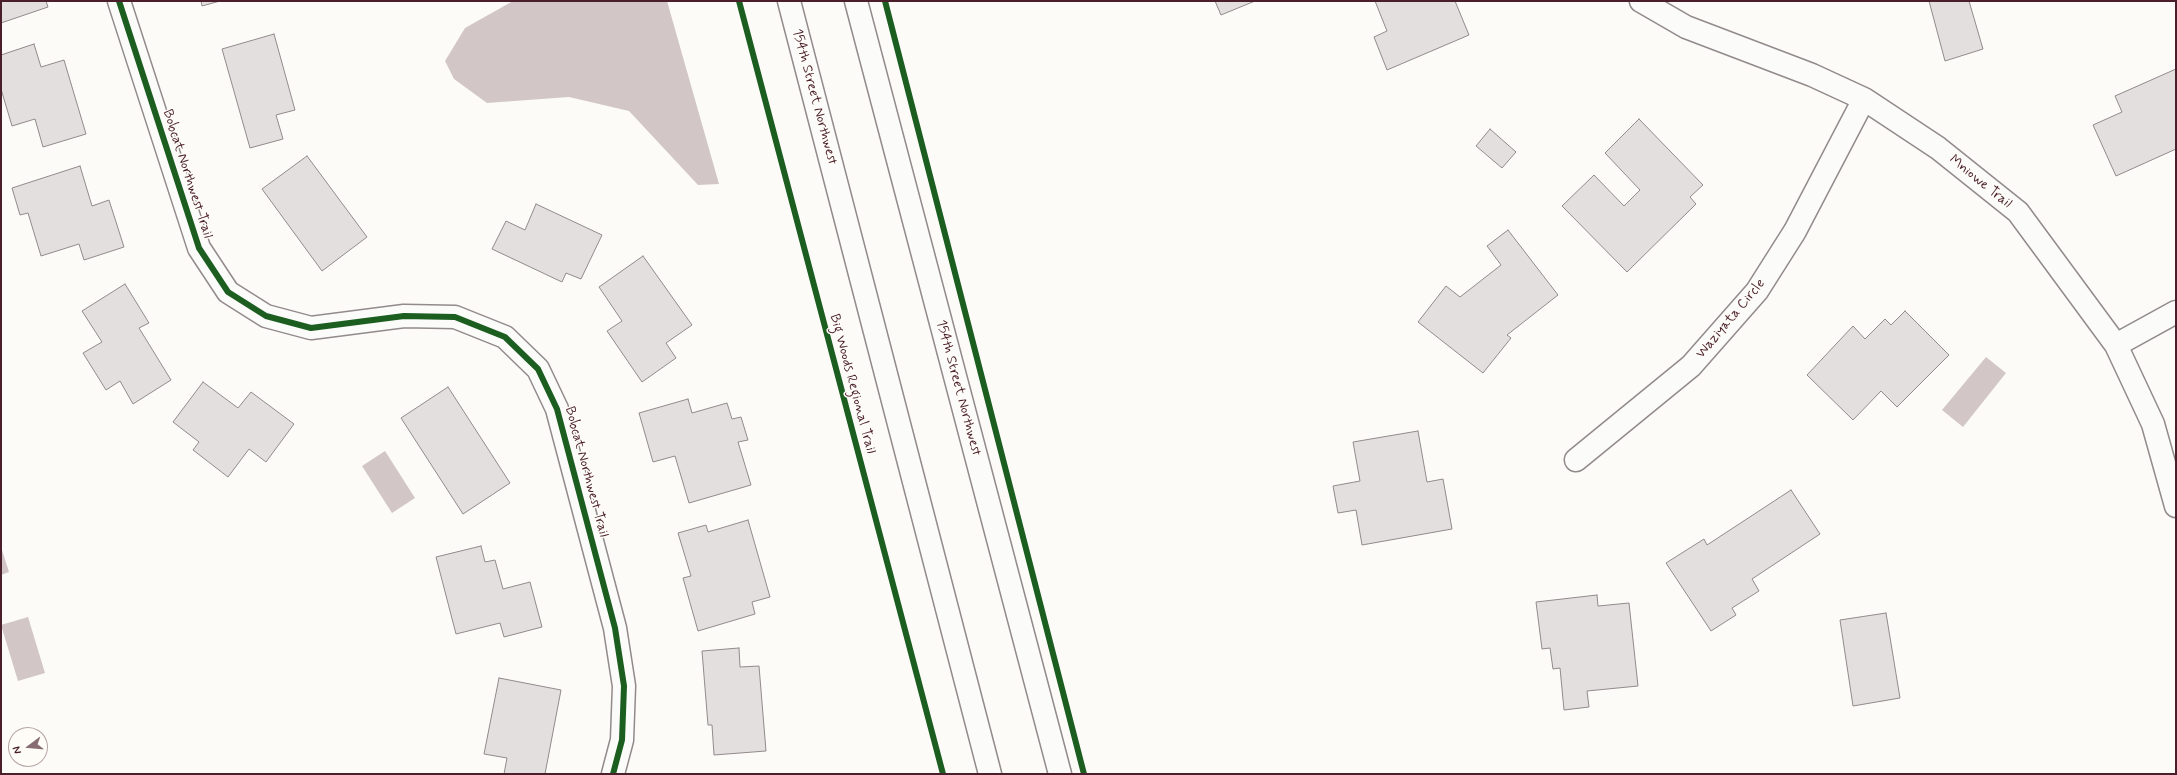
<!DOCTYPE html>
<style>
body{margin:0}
#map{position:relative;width:2177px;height:775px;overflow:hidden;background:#fcfbf8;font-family:Mynerve,sans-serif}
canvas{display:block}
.frame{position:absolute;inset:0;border:2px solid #4a1f2b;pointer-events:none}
.north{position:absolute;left:8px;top:727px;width:40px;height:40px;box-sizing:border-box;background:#fdfcf7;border:1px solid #b5a4a5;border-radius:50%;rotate:254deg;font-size:11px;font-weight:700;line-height:16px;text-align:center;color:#4a1f2b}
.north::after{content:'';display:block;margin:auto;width:14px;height:18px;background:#886c73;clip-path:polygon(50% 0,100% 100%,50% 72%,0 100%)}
</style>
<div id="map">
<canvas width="2177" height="775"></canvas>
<div class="frame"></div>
<div class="north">N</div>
</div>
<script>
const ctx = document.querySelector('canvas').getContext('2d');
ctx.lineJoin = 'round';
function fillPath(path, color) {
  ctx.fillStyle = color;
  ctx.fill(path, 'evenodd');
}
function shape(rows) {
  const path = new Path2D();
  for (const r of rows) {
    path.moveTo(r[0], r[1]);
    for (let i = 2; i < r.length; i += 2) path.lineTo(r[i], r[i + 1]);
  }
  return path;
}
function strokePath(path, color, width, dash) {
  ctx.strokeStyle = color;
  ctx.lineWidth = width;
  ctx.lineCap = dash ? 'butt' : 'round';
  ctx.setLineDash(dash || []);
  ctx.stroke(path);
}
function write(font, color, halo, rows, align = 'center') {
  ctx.font = font + ' Mynerve,sans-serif';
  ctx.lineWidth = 3;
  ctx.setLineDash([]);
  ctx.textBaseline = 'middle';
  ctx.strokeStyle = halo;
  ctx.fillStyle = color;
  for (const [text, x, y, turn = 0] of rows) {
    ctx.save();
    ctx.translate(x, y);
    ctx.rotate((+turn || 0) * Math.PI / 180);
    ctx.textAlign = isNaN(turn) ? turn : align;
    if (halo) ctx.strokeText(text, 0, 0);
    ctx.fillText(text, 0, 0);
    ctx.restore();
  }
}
const water = shape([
 [513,1,667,1,719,184,698,185,629,111,569,97,487,103,454,79,445,61,465,28],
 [1986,357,2006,373,1963,427,1942,410],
 [385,451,415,498,392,513,362,466],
 [1,547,9,572,1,575],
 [28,617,45,673,18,681,1,625]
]);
const building = shape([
 [1,1,46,1,48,7,1,23,1,1],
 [201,1,220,1,202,6,201,1],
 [1215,1,1255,1,1221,15,1215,1],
 [1375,1,1455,1,1469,35,1387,70,1374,37,1387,31,1375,1],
 [1929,1,1969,1,1983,49,1945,61,1929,1],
 [274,34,295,110,276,115,283,139,250,148,222,49,274,34],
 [34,44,41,67,64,60,86,134,43,147,35,119,12,126,1,89,1,55,34,44],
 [2176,69,2176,149,2116,176,2093,125,2122,112,2115,96,2176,69],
 [1639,119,1703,185,1690,197,1696,204,1627,272,1562,206,1594,175,1624,206,1640,190,1605,153,1639,119],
 [1490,129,1516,152,1502,168,1476,146,1490,129],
 [307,156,367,237,322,271,262,189,307,156],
 [80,166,92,206,109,200,124,247,84,260,79,244,41,256,28,213,20,215,12,188,80,166],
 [536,204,602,235,581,279,566,273,562,282,492,249,506,221,525,230,536,204],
 [1508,230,1558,295,1507,335,1511,338,1483,373,1418,322,1446,286,1460,297,1501,265,1487,246,1508,230],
 [643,256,692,325,666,343,676,358,642,382,607,331,622,321,599,287,643,256],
 [125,284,149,323,139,328,171,380,133,404,120,381,106,390,83,353,102,342,82,311,125,284],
 [1905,311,1949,355,1897,407,1881,391,1853,420,1807,375,1853,326,1865,339,1885,319,1891,325,1905,311],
 [203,382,238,408,251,392,294,424,266,462,249,449,228,477,193,450,199,442,173,422,203,382],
 [448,387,510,483,463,514,401,418,448,387],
 [688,399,692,413,727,403,732,419,741,417,748,440,738,442,751,485,689,503,675,456,653,462,639,413,688,399],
 [1418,431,1427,482,1443,479,1452,529,1362,545,1356,510,1338,513,1333,486,1360,481,1353,442,1418,431],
 [1791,490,1820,534,1752,579,1759,591,1732,608,1736,615,1711,631,1666,563,1704,539,1707,545,1791,490],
 [748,520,770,597,752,602,755,614,698,631,683,578,691,576,678,533,706,525,708,532,748,520],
 [481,546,485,562,495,560,503,589,530,582,542,627,504,637,500,623,456,634,436,557,481,546],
 [1597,595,1598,606,1629,603,1638,686,1587,691,1589,707,1564,710,1560,668,1553,669,1550,648,1542,649,1536,602,1597,595],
 [1886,613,1900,698,1853,706,1840,620,1886,613],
 [739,648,740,667,759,666,766,751,714,755,712,725,708,725,702,651,739,648],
 [499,678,561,690,545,774,504,774,507,758,484,754,499,678]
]);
const street = shape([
 [119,1,199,248,228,292,266,316,311,328,404,316,455,317,505,337,538,369,557,409,615,628,624,686,622,740,613,774],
 [1641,1,1686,27,1812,75,1864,99,1938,148,2018,212,2116,345,2153,424,2176,506],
 [2116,345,2176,312],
 [1576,460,1691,366,1757,291,1795,231,1864,99]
]);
const secondary = shape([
 [789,1,990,774],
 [856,1,1060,774]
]);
const cycleway = shape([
 [119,1,199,248,228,292,266,316,311,328,404,316,455,317,505,337,538,369,557,409,615,628,624,686,622,740,613,774],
 [739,1,943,774],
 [885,1,1084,774]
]);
const streetNames = [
 ["154th Street Northwest",814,97,75],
 ["Bobcat Northwest Trail",187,174,72],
 ["Mniowe Trail",1980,182,39],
 ["Waziyata Circle",1731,319,-50],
 ["Big Woods Regional Trail",852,384,75],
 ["154th Street Northwest",958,388,75],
 ["Bobcat Northwest Trail",586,472,75]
];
fillPath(water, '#d2c7c6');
fillPath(building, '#e2dfde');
strokePath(building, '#928a8b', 1);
strokePath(street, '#928a8b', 25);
strokePath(secondary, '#928a8b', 25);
strokePath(street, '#fbfbf9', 22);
strokePath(secondary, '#fbfbf9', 22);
strokePath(cycleway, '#1b5e20', 6);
write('14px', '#4a1f2b', '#fdfcf7', streetNames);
</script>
